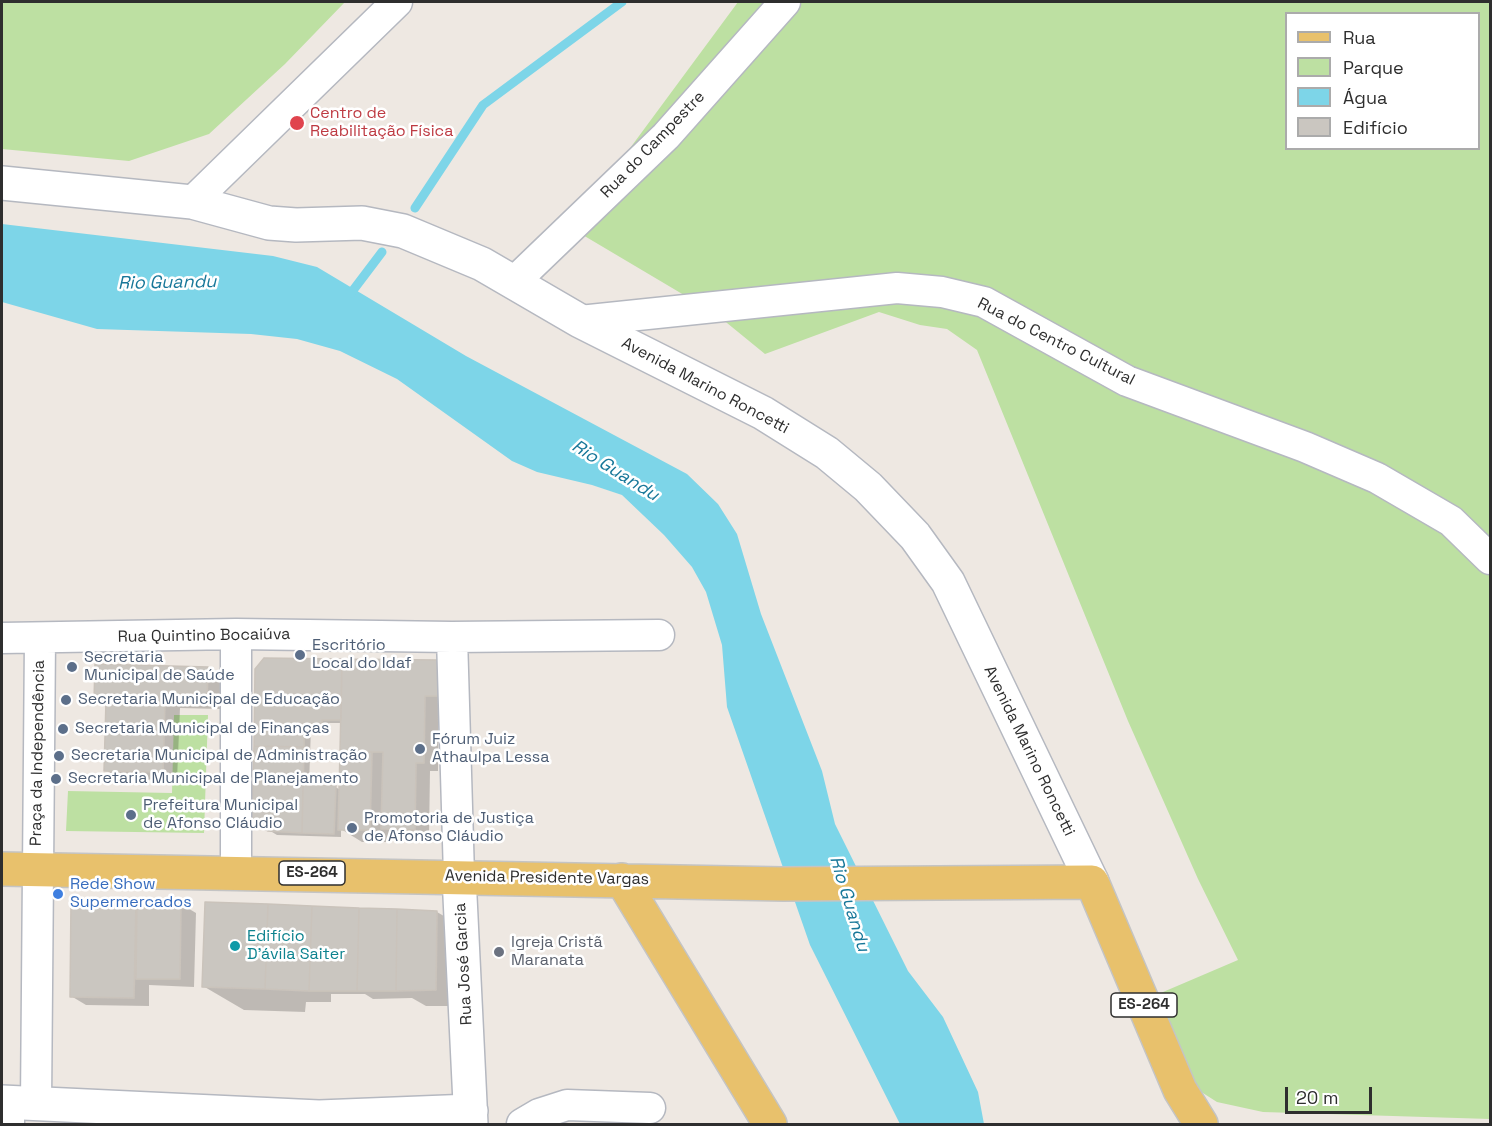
<!DOCTYPE html>
<meta charset="utf-8">
<style>
body{margin:0}
#map{position:relative;width:1492px;height:1126px;overflow:hidden;background:#eee8e2;font-family:"Space Grotesk",sans-serif}
canvas{display:block}
.frame{position:absolute;inset:0;border:3px solid #2e2e2e;pointer-events:none}
.legend{position:absolute;left:1285px;top:12px;width:195px;height:138px;box-sizing:border-box;background:#fff;border:2px solid #ababab;margin:0;padding:8px 10px;list-style:none;font-size:18px;color:#2e2e2e}
.legend li{display:flex;align-items:center;gap:12px;height:30px}
.legend b{width:30px;border:2px solid #ababab}
.scale{position:absolute;left:1285px;top:1087px;width:87px;height:27px;box-sizing:border-box;border:3px solid #2e2e2e;border-top:0;padding-left:8px;font-size:18px;line-height:21px;white-space:nowrap;color:#2e2e2e;-webkit-text-stroke:4px #fff;paint-order:stroke}
</style>
<div id="map">
<canvas width="1492" height="1126"></canvas>
<div class="frame"></div>
<ul class="legend">
<li><b style="height:8px;background:#e8c16c"></b>Rua</li>
<li><b style="height:16px;background:#bde0a2"></b>Parque</li>
<li><b style="height:16px;background:#7dd5e8"></b>Água</li>
<li><b style="height:16px;background:#cac6c0"></b>Edifício</li>
</ul>
<div class="scale">20 m</div>
</div>
<script>
const ctx = document.querySelector('canvas').getContext('2d');
ctx.lineJoin = 'round';
function fillPath(path, color) {
  ctx.fillStyle = color;
  ctx.fill(path, 'evenodd');
}
function shape(rows) {
  const path = new Path2D();
  for (const r of rows) {
    path.moveTo(r[0], r[1]);
    for (let i = 2; i < r.length; i += 2) path.lineTo(r[i], r[i + 1]);
  }
  return path;
}
function strokePath(path, color, width, dash) {
  ctx.strokeStyle = color;
  ctx.lineWidth = width;
  ctx.lineCap = dash ? 'butt' : 'round';
  ctx.setLineDash(dash || []);
  ctx.stroke(path);
}
function write(font, color, halo, rows, align = 'center') {
  ctx.font = font + ' "Space Grotesk",sans-serif';
  ctx.lineWidth = 5;
  ctx.setLineDash([]);
  ctx.textBaseline = 'middle';
  ctx.strokeStyle = halo;
  ctx.fillStyle = color;
  for (const [text, x, y, turn = 0] of rows) {
    ctx.save();
    ctx.translate(x, y);
    ctx.rotate((+turn || 0) * Math.PI / 180);
    ctx.textAlign = isNaN(turn) ? turn : align;
    if (halo) ctx.strokeText(text, 0, 0);
    ctx.fillText(text, 0, 0);
    ctx.restore();
  }
}
const green = shape([
 [2,2,345,2,285,64,209,134,129,161,2,149],
 [738,2,1490,2,1490,1119,1263,1112,1217,1102,1184,1081,1149,998,1238,960,1198,879,1128,721,977,350,947,329,920,325,879,312,765,354,716,314,571,228],
 [1286,14,1478,14,1478,148,1286,148],
 [174,715,208,715,204,833,66,831,68,791,172,793]
]);
const water = shape([
 [2,224,273,256,317,267,466,356,687,474,718,504,737,534,761,614,822,771,835,824,908,971,943,1017,978,1092,984,1124,900,1124,810,945,727,707,722,645,706,592,692,567,664,535,622,495,592,485,537,472,512,461,397,379,340,351,297,339,251,334,97,329,2,302]
]);
const shadow = shape([
 [439,662,438,771,430,771,429,837,398,837,392,834,392,842,362,842,341,829,341,837,277,835,257,823,256,669],
 [329,723,342,723,341,790,335,787,309,786,311,727,329,728],
 [207,668,222,677,221,709,180,708,177,780,120,779,106,770,108,706,96,700],
 [73,902,181,904,196,913,194,987,149,985,149,1006,86,1005,71,996],
 [437,912,466,929,464,1006,426,1006,412,998,373,999,365,994,331,994,331,1002,306,1002,305,1012,244,1010,203,986]
]);
const stream = shape([
 [415,208,483,105,622,2],
 [351,293,382,252]
]);
const building = shape([
 [264,658,342,659,341,720,322,720,322,724,304,724,304,747,254,746,255,669,264,658],
 [342,659,439,660,438,696,425,696,424,763,416,763,415,830,381,829,383,752,340,752,342,659],
 [95,664,208,667,207,701,165,700,163,772,104,771,106,701,94,700,95,664],
 [254,746,304,747,302,833,268,831,256,824,252,816,254,746],
 [340,752,372,752,370,830,338,830,340,752],
 [303,785,336,785,334,834,302,833,303,785],
 [71,901,136,901,134,998,70,997,71,901],
 [137,902,181,902,180,979,136,979,137,902],
 [205,902,268,904,265,989,202,987,205,902],
 [268,904,312,906,309,991,265,989,268,904],
 [312,906,359,908,357,991,309,991,312,906],
 [359,908,397,909,396,991,357,991,359,908],
 [397,909,437,911,436,990,396,991,397,909]
]);
const street = shape([
 [192,202,397,2],
 [514,282,666,136,785,2],
 [580,321,897,288,942,292,984,302,1127,381,1305,447,1377,478,1451,521,1490,559],
 [452,637,459,876],
 [2,638,236,634,452,637,659,635],
 [236,872,236,634],
 [36,1103,40,638],
 [9,1124,9,1102],
 [522,1124,539,1114,567,1105,650,1108]
]);
const secondary = shape([
 [2,183,192,202,269,223,296,225,362,223,403,231,482,264,580,321,763,413,827,453,868,487,915,536,948,582,1092,882],
 [459,876,471,1124],
 [2,1102,319,1117,471,1111]
]);
const primary = shape([
 [2,869,783,884,1092,882,1180,1090,1201,1124],
 [622,880,770,1124]
]);
const markers = [
 [297,123,8,"#e0444e"],
 [300,655,6,"#5c6f8a"],
 [72,667,6,"#5c6f8a"],
 [66,700,6,"#5c6f8a"],
 [63,729,6,"#5c6f8a"],
 [420,749,6,"#5c6f8a"],
 [59,756,6,"#5c6f8a"],
 [56,779,6,"#5c6f8a"],
 [131,815,6,"#5c6f8a"],
 [352,828,6,"#5c6f8a"],
 [58,894,6,"#3f7fe0"],
 [235,946,6,"#0f9aa8"],
 [499,952,6,"#6b7280"]
];
const shields = [
 [312,873,66],
 [1144,1005,66]
];
const shieldNames = [
 ["ES-264",312,873],
 ["ES-264",1144,1005]
];
const healthNames = [
 ["Centro de",310,114],
 ["Reabilitação Física",310,132]
];
const streetNames = [
 ["Rua do Campestre",653,145,-46],
 ["Rua do Centro Cultural",1056,342,27],
 ["Avenida Marino Roncetti",705,386,28],
 ["Rua Quintino Bocaiúva",204,636,-1],
 ["Avenida Marino Roncetti",1029,751,64],
 ["Praça da Independência",38,753,-89],
 ["Avenida Presidente Vargas",547,878,1],
 ["Rua José Garcia",464,964,-93]
];
const serviceNames = [
 ["Escritório",312,646],
 ["Local do Idaf",312,664],
 ["Secretaria",84,658],
 ["Municipal de Saúde",84,676],
 ["Secretaria Municipal de Educação",78,700],
 ["Secretaria Municipal de Finanças",75,729],
 ["Fórum Juiz",432,740],
 ["Athaulpa Lessa",432,758],
 ["Secretaria Municipal de Administração",71,756],
 ["Secretaria Municipal de Planejamento",68,779],
 ["Prefeitura Municipal",143,806],
 ["de Afonso Cláudio",143,824],
 ["Promotoria de Justiça",364,819],
 ["de Afonso Cláudio",364,837]
];
const shopNames = [
 ["Rede Show",70,885],
 ["Supermercados",70,903]
];
const cultureNames = [
 ["Edifício",247,937],
 ["D'ávila Saiter",247,955]
];
const worshipNames = [
 ["Igreja Cristã",511,943],
 ["Maranata",511,961]
];
const waterNames = [
 ["Rio Guandu",167,283,-1],
 ["Rio Guandu",615,471,32],
 ["Rio Guandu",849,904,73]
];
fillPath(green, '#bde0a2');
fillPath(water, '#7dd5e8');
fillPath(shadow, '#0003');
strokePath(stream, '#7dd5e8', 9);
fillPath(building, '#cac6c0');
strokePath(building, '#cac3bb', 1.5);
strokePath(street, '#b5b8c0', 33);
strokePath(secondary, '#b5b8c0', 36);
strokePath(primary, '#c4c4c4', 36);
strokePath(street, '#fff', 30);
strokePath(secondary, '#fff', 33);
strokePath(primary, '#e8c16c', 33);
for (const [x, y, r, color] of markers) {
  const dot = new Path2D();
  dot.arc(x, y, r, 0, 2 * Math.PI);
  ctx.fillStyle = color;
  ctx.fill(dot);
  strokePath(dot, '#fff', 2);
}
for (const [x, y, w] of shields) {
  const box = new Path2D();
  box.roundRect(x - w / 2, y - 12, w, 24, 4.5);
  ctx.fillStyle = '#fff';
  ctx.fill(box);
  strokePath(box, '#2e2e2e', 1.5);
}
write('bold 15px', '#2e2e2e', null, shieldNames);
write('16px', '#be3a42', '#fff', healthNames, 'left');
write('16px', '#2e2e2e', '#fff', streetNames);
write('16px', '#4e5e75', '#fff', serviceNames, 'left');
write('16px', '#366cbe', '#fff', shopNames, 'left');
write('16px', '#0d838f', '#fff', cultureNames, 'left');
write('16px', '#5b616d', '#fff', worshipNames, 'left');
write('italic 18px', '#177799', '#fff', waterNames);
</script>
